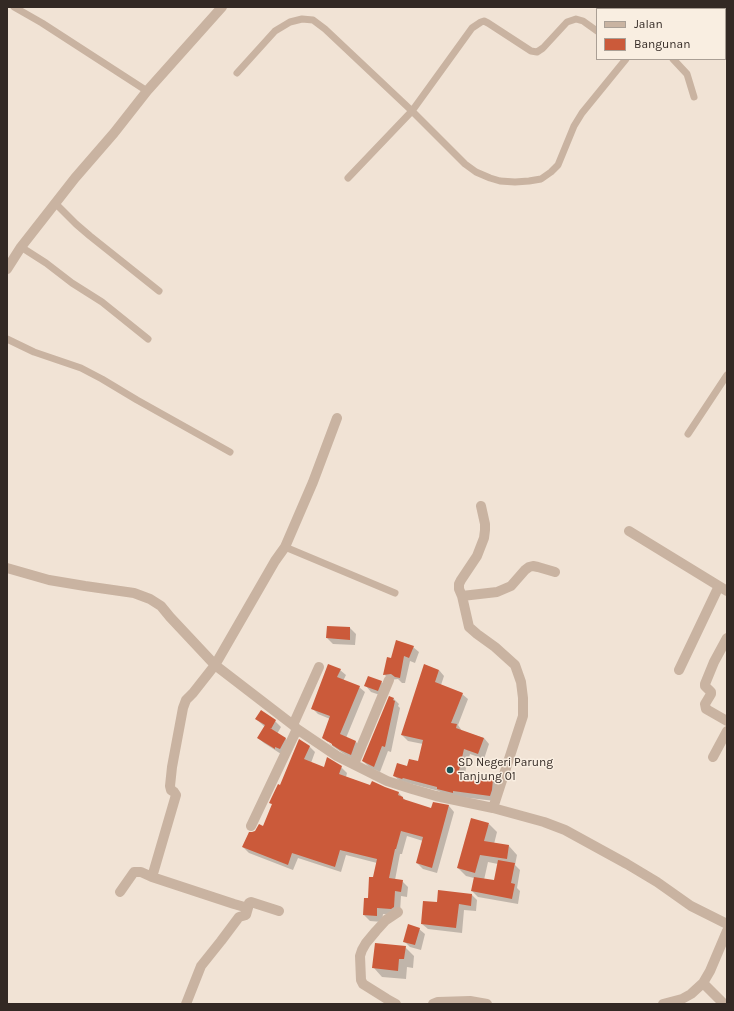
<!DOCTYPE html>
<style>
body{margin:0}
#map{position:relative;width:734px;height:1011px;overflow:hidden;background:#f1e3d5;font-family:Karla,sans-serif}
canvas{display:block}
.frame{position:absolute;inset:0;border:8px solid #332924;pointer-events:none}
.legend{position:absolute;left:596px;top:8px;width:130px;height:52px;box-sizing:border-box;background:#f9eee1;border:1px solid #aa9f95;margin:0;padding:5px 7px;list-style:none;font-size:12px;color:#332924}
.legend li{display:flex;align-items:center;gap:8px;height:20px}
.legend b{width:20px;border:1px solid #aa9f95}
</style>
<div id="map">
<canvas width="734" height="1011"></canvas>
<div class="frame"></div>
<ul class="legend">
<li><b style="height:5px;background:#c9b3a1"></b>Jalan</li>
<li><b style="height:11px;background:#cb5a3a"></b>Bangunan</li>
</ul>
</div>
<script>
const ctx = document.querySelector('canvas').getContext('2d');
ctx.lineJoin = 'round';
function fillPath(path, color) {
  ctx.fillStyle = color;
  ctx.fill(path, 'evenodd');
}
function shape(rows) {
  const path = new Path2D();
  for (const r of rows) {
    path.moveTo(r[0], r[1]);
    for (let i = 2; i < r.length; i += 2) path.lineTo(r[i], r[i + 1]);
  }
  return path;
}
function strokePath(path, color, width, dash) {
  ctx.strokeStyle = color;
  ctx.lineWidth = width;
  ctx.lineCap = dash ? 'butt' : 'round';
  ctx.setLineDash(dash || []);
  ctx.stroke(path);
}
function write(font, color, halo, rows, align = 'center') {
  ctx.font = font + ' Karla,sans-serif';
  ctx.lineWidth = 3;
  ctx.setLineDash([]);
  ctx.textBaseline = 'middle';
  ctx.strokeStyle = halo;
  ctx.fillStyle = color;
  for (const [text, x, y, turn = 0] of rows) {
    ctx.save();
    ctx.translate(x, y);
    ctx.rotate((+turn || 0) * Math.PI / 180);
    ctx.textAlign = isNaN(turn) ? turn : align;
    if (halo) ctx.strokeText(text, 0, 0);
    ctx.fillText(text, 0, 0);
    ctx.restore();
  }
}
const shadow = shape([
 [328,627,350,628,356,634,355,645,333,644,327,638],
 [413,647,419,652,415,663,410,661,405,683,402,683,398,679,390,680,384,674,391,659],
 [340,670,346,675,343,681,359,687,365,692,346,738,356,742,361,747,356,760,347,756,328,743,336,747,328,740,328,742,323,738,330,719,318,714,312,708],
 [439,670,444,676,441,685,462,694,468,699,458,725,462,731,484,738,489,744,484,759,470,754,464,776,493,780,498,786,495,801,443,795,439,791,400,781,394,776,408,767,419,763,423,744,408,741,402,735],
 [381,682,387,687,383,696,371,692,366,686],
 [393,698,399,704,398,706,400,708,391,752,388,751,380,772,369,767,363,761],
 [256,719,275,721,281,727,277,734,285,738,291,744,281,754,264,743,258,738,265,727],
 [309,746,315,752,311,763,324,769,341,767,347,773,346,777,371,786,398,792,406,801,432,809,449,806,454,812,437,873,423,869,417,863,423,841,407,836,402,854,400,854,395,880,402,881,408,887,407,897,401,896,400,912,397,914,383,914,382,922,370,921,364,915,369,899,377,863,346,855,341,872,298,858,293,870,249,853,243,847,252,833,263,827,273,805,270,803,280,787],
 [489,824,497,832,494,844,509,846,517,855,515,865,520,870,517,888,520,891,518,904,478,897,472,891,474,878,466,876,458,868],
 [488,862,498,864,495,882,484,880],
 [472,895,477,900,476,911,464,910,462,933,428,929,422,924,438,903],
 [419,929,425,934,421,950,410,947,404,941],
 [405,947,414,956,413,968,407,967,406,979,382,977,374,968]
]);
const building = shape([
 [327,626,350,627,350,640,326,638],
 [396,640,414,646,409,658,404,656,400,678,395,677,391,674,383,675,387,657,391,658],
 [328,664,341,669,337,677,360,686,340,734,356,741,351,755,340,750,332,745,332,744,322,738,330,716,311,709],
 [424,664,439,670,435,682,463,693,451,723,457,724,456,728,484,738,478,754,464,749,458,775,493,779,492,790,490,796,453,791,453,793,437,789,437,787,403,778,402,779,393,776,397,763,407,766,409,759,418,761,423,740,401,735],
 [368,676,382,681,378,691,364,686],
 [389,696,394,698,393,700,395,701,385,747,382,746,374,767,362,761],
 [261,710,276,720,271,729,270,728,286,738,280,749,275,747,275,749,257,738,265,725,255,719],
 [299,739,310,746,304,759,324,767,327,757,342,766,339,774,370,785,372,781,385,787,399,792,398,795,403,797,403,799,431,808,433,802,449,805,432,868,416,863,423,837,401,831,396,849,395,849,389,878,403,880,401,892,395,891,394,907,391,909,377,908,377,916,363,915,364,898,368,898,369,877,373,877,377,859,340,850,335,867,292,853,288,865,242,847,249,832,252,832,255,831,259,824,263,826,272,804,269,803,278,784,280,785],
 [471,818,489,823,484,841,509,845,507,859,480,855,475,873,457,868],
 [498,860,515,863,511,883,515,884,512,899,471,891,474,877,494,880],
 [438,890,472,894,471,906,459,904,456,928,421,924,423,901,437,902],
 [408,924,420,928,415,945,403,942],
 [375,943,406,946,404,959,399,959,398,971,372,968]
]);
const service = shape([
 [14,7,42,23,147,91],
 [658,9,658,7],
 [673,59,687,74,694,97],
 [237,73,275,31,290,22,302,19,313,20,325,29,412,111,465,164,476,172,490,178,500,181,515,182,529,181,541,179,551,172,558,165,574,126,582,113,626,59],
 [348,178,412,111,472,28,481,22,484,21,488,23,531,51,537,52,543,48,567,22,576,19,583,21,597,31],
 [55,203,76,224,90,236,159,291],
 [21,247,46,263,72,283,102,302,148,339],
 [7,339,34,352,81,368,102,379,137,400,230,452],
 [688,434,727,375],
 [285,547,395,593]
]);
const minor = shape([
 [7,269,21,247,75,178,114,133,147,91,222,7],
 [481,506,485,524,485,530,484,538,477,556,461,580,459,584,459,589,462,596,497,592,511,586,525,570,529,567,533,566,538,567,555,572],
 [629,531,727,591],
 [7,568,49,580,85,586,134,593,150,599,161,606,170,617,215,665,293,725,297,729,337,756,387,781,412,789,436,796,493,808,544,822,565,830,627,864,657,882,691,906,727,924],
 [462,596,469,627,477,634,495,647,515,665,521,682,523,698,523,716,493,808],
 [727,638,714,662,705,684,705,686,711,692,711,694,705,704,706,709,727,721],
 [679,670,719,586],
 [293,725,319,667],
 [713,757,727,731],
 [354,764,389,680],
 [251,826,297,729],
 [152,877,176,795,174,792,171,790,170,786,172,767,183,708,186,700,193,693,215,665,275,561,285,547,313,482,337,418],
 [120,892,134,872,141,872,152,877,234,904,248,908,249,903,251,902,279,911],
 [703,983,724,1004],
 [186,1004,201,966,221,941,239,917,246,915,248,908],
 [396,1004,387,999,363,984,361,980,360,956,362,950,366,943,376,931,386,920,398,912],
 [433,1004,438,1002,470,1001,487,1004],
 [663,1004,682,999,691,994,703,983,710,971,727,931]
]);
const markers = [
 [450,770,4,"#195356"]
];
const poiNames = [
 ["SD Negeri Parung",458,763],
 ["Tanjung 01",458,777]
];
fillPath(shadow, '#0003');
fillPath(building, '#cb5a3a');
strokePath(service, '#c9b3a1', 7);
strokePath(minor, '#c9b3a1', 10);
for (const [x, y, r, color] of markers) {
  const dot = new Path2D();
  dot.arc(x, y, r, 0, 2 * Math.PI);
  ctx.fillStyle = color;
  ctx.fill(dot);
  strokePath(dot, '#f9eee1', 1.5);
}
write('12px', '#332924', '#f9eee1', poiNames, 'left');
</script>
